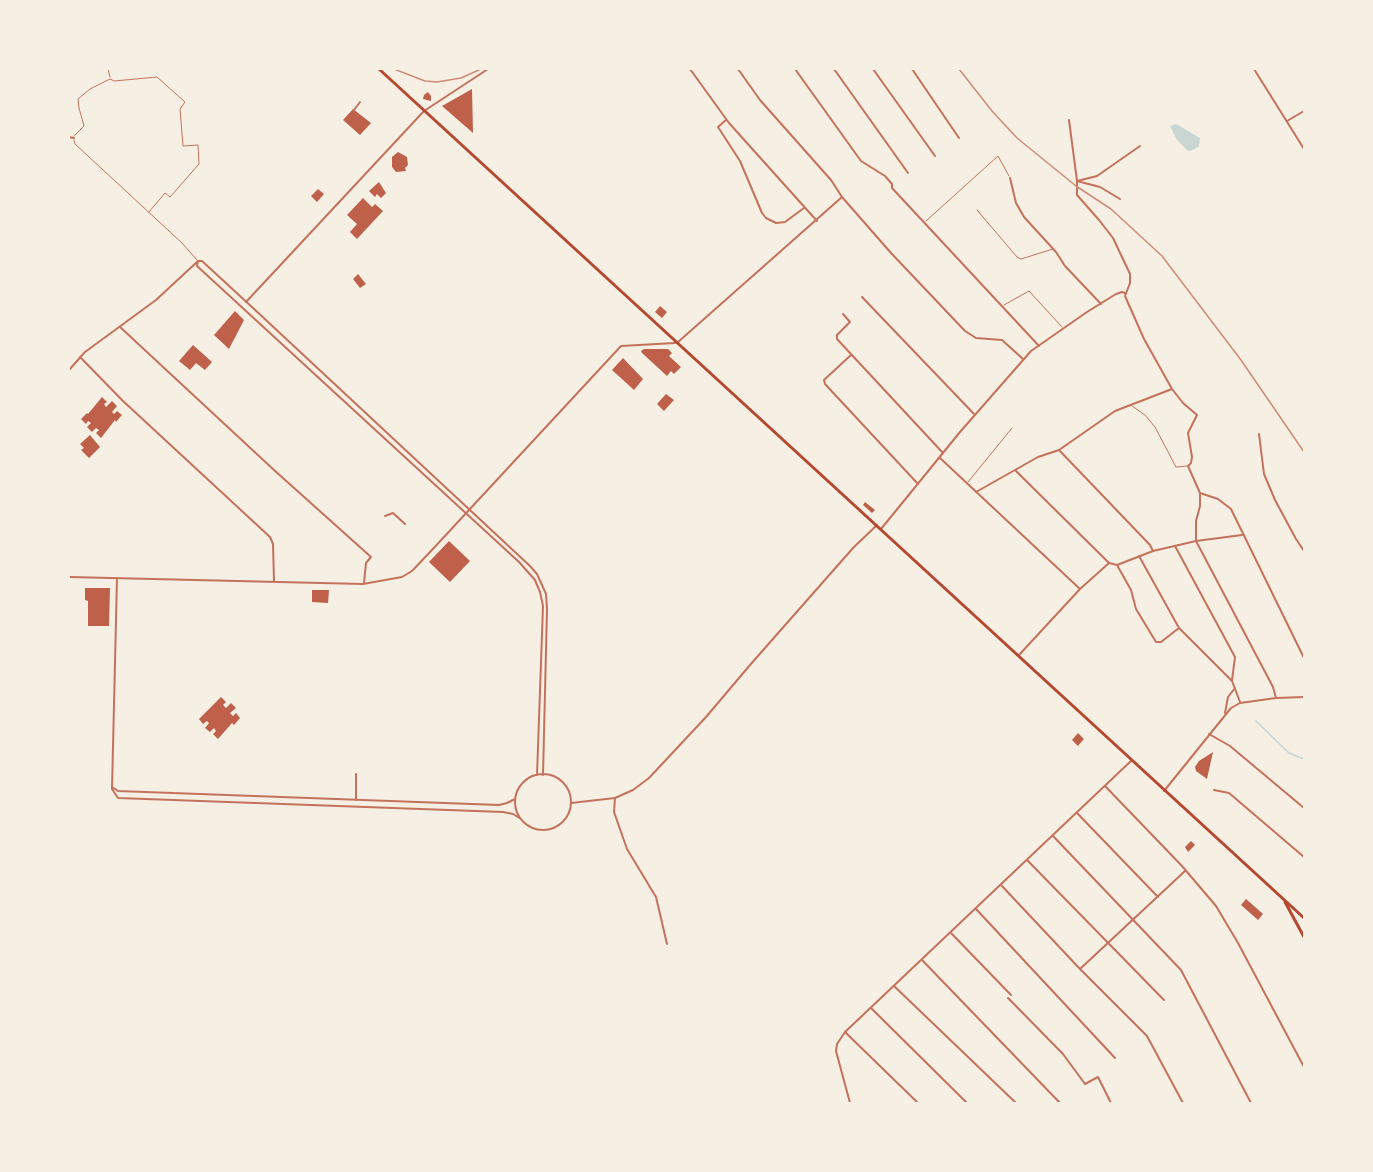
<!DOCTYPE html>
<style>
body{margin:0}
#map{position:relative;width:1373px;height:1172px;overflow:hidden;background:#f6efe4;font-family:Literata,serif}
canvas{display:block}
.frame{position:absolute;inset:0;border:70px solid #f6efe4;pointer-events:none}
</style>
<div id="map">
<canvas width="1373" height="1172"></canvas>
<div class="frame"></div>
</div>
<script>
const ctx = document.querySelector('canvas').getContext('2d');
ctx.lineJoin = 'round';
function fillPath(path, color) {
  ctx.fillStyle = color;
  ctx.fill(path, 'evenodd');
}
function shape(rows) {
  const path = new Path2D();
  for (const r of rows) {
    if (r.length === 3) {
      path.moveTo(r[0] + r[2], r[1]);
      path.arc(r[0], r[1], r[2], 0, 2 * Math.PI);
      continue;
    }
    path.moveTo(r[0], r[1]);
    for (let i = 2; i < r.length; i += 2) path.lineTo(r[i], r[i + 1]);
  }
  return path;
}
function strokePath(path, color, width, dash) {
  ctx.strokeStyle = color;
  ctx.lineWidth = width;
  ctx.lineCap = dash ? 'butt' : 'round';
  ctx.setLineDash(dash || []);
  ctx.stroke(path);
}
const water = shape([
 [1176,124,1200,138,1199,146,1193,150,1188,151,1177,140,1170,126]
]);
const stream = shape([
 [1256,721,1289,753,1304,759]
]);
const building = shape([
 [472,89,473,133,442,106],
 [428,92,431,96,431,101,423,99,424,95],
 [353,109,371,123,360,135,343,120],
 [398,152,407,157,408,165,405,168,406,171,396,172,392,167,392,157],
 [379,182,386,193,381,198,377,194,375,197,369,191],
 [318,189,324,194,317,202,311,196],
 [363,198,372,207,375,204,383,211,357,239,350,232,357,224,347,215],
 [358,274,366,284,360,288,353,279],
 [660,306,667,312,662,318,655,312],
 [235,311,244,320,229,349,214,335],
 [193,345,212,362,205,370,196,363,190,370,179,361],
 [644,349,668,349,672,353,669,356,681,367,674,374,671,371,667,376,642,353,641,351],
 [623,358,643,379,634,390,612,370],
 [666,394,674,400,664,411,657,404],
 [102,397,107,402,104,404,106,407,112,401,117,406,112,412,114,414,117,411,122,415,116,422,115,420,101,438,96,433,99,430,96,428,92,432,87,427,91,423,88,421,86,424,81,419,87,413,88,414],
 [90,435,100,447,89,458,81,450,84,448,80,444],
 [865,502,875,510,872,513,863,505],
 [449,541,470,561,450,582,429,562],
 [85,588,110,588,109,626,88,626,88,601,85,600],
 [312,590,329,590,328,603,312,602],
 [221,697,226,702,223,705,226,708,231,703,236,708,230,713,233,716,236,713,240,718,234,725,232,723,218,739,213,734,216,731,214,728,210,732,205,728,209,723,207,721,203,724,199,719],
 [1078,733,1084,739,1078,746,1072,740],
 [1213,752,1207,779,1196,771,1195,767,1199,761],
 [1191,841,1195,845,1188,852,1185,847],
 [1246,899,1263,914,1258,920,1241,905]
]);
const service = shape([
 [108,69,110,77],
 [74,136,84,126,79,108,78,99,90,89,110,79,114,81,157,77,185,102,180,109,183,146,198,145,199,164,170,197,165,193,149,212],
 [74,140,75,144,182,243,197,260],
 [977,210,1017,257,1021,259,1053,249],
 [926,221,998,156,1009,176],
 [1004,305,1029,291,1062,327],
 [1132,406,1145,415,1155,427,1176,467,1187,466],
 [968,482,1012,428]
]);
const minor = shape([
 [690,69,729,123,817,221],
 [738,69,760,100,831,180,842,197,891,253,965,331,976,338,1002,340,1023,359],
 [795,69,861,161,885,176,892,184,892,188,1039,346],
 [834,69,908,173],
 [873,69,935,156],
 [912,69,959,138],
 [1254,69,1304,149],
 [354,110,360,102],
 [726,120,718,127,740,161,762,213,766,218,776,223,785,222,804,208],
 [1069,120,1077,181,1097,176,1140,146],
 [1287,121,1304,111],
 [69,137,74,138],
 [1010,178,1016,203,1024,217,1056,252,1065,266,1101,304],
 [1120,199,1100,187,1077,181,1077,195,1099,220,1113,238,1130,274,1130,283,1125,296,1144,339,1172,389,1183,403,1197,415,1188,433,1192,457,1191,463,1188,466,1200,493,1218,499,1231,509,1304,658],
 [862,297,975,415],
 [246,302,424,111],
 [843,314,850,322,837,335,837,339,943,453],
 [120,327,274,470,371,557,366,563,364,583],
 [678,342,842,197],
 [851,355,824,380,825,384,918,484],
 [80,357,123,401,270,537,273,544,274,581],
 [1259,434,1264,474,1275,500,1296,539,1304,551],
 [1059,450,1150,545,1153,551],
 [940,458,1080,589],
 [1016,471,1109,563,1117,565,1131,590,1136,609,1156,642,1161,642,1179,628],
 [976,492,1038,457,1059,450,1115,411,1172,389],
 [1200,493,1200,506,1196,521,1196,541,1273,687,1276,698],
 [385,516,393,513,405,524],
 [881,529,960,432,1031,351,1087,312,1116,294,1122,292,1125,293],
 [1175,546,1235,657,1232,680],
 [1139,556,1179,628,1232,681,1240,702],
 [1117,565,1153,551,1196,541,1242,535],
 [1019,655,1080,589,1109,563],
 [1225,713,1228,697,1235,688],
 [1209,734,1230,746,1304,808],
 [1105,786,1182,866,1216,906,1238,943,1304,1067],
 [1214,790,1229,793,1304,857],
 [615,798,614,812,627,849,656,897,667,944],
 [356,800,356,774],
 [1077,813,1158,897],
 [1053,836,1181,970,1251,1103],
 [1027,860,1164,1000],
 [1001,885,1080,969,1147,1036,1183,1103],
 [976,909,1115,1058],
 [951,933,1011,995],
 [922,960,1060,1103],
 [1080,969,1185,871],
 [894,986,1016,1103],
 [1008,998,1063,1054,1085,1084,1098,1077,1111,1103],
 [871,1008,967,1103],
 [845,1032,918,1103]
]);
const tertiary = shape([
 [424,111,488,69],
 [198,261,202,261,253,308,530,566,537,574,546,594,547,609,543,775],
 [198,261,197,266,519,562,535,580,540,592,543,606,537,775],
 [69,370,85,352,156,300,198,261],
 [69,577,363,584,402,577,412,571,431,551,621,346,675,343],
 [117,578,112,789,118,798,503,812,513,814,521,819],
 [543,802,28],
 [112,787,118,791,499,805,507,803,515,799],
 [1164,791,1231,708,1240,703,1276,698,1304,697],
 [571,803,615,798,633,790,649,778,706,717,750,665,853,548,877,525],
 [850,1103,836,1051,837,1044,845,1032,1132,760]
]);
const secondary = shape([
 [379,69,1304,918],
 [1285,902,1304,937]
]);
const tram = shape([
 [394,69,425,81,437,82,461,78,481,69]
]);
const rail = shape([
 [959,69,992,111,1017,138,1076,186,1111,209,1162,256,1241,360,1304,452]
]);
fillPath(water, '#c9d6d2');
strokePath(stream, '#c9d6d2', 1.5);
fillPath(building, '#bf614a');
strokePath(service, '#c5725c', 1);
strokePath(minor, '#c5725c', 2);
strokePath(tertiary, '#c5725c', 2);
strokePath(secondary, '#b5482f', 3);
strokePath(tram, '#cf8b77', 1.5);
strokePath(rail, '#cf8b77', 1.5);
</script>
